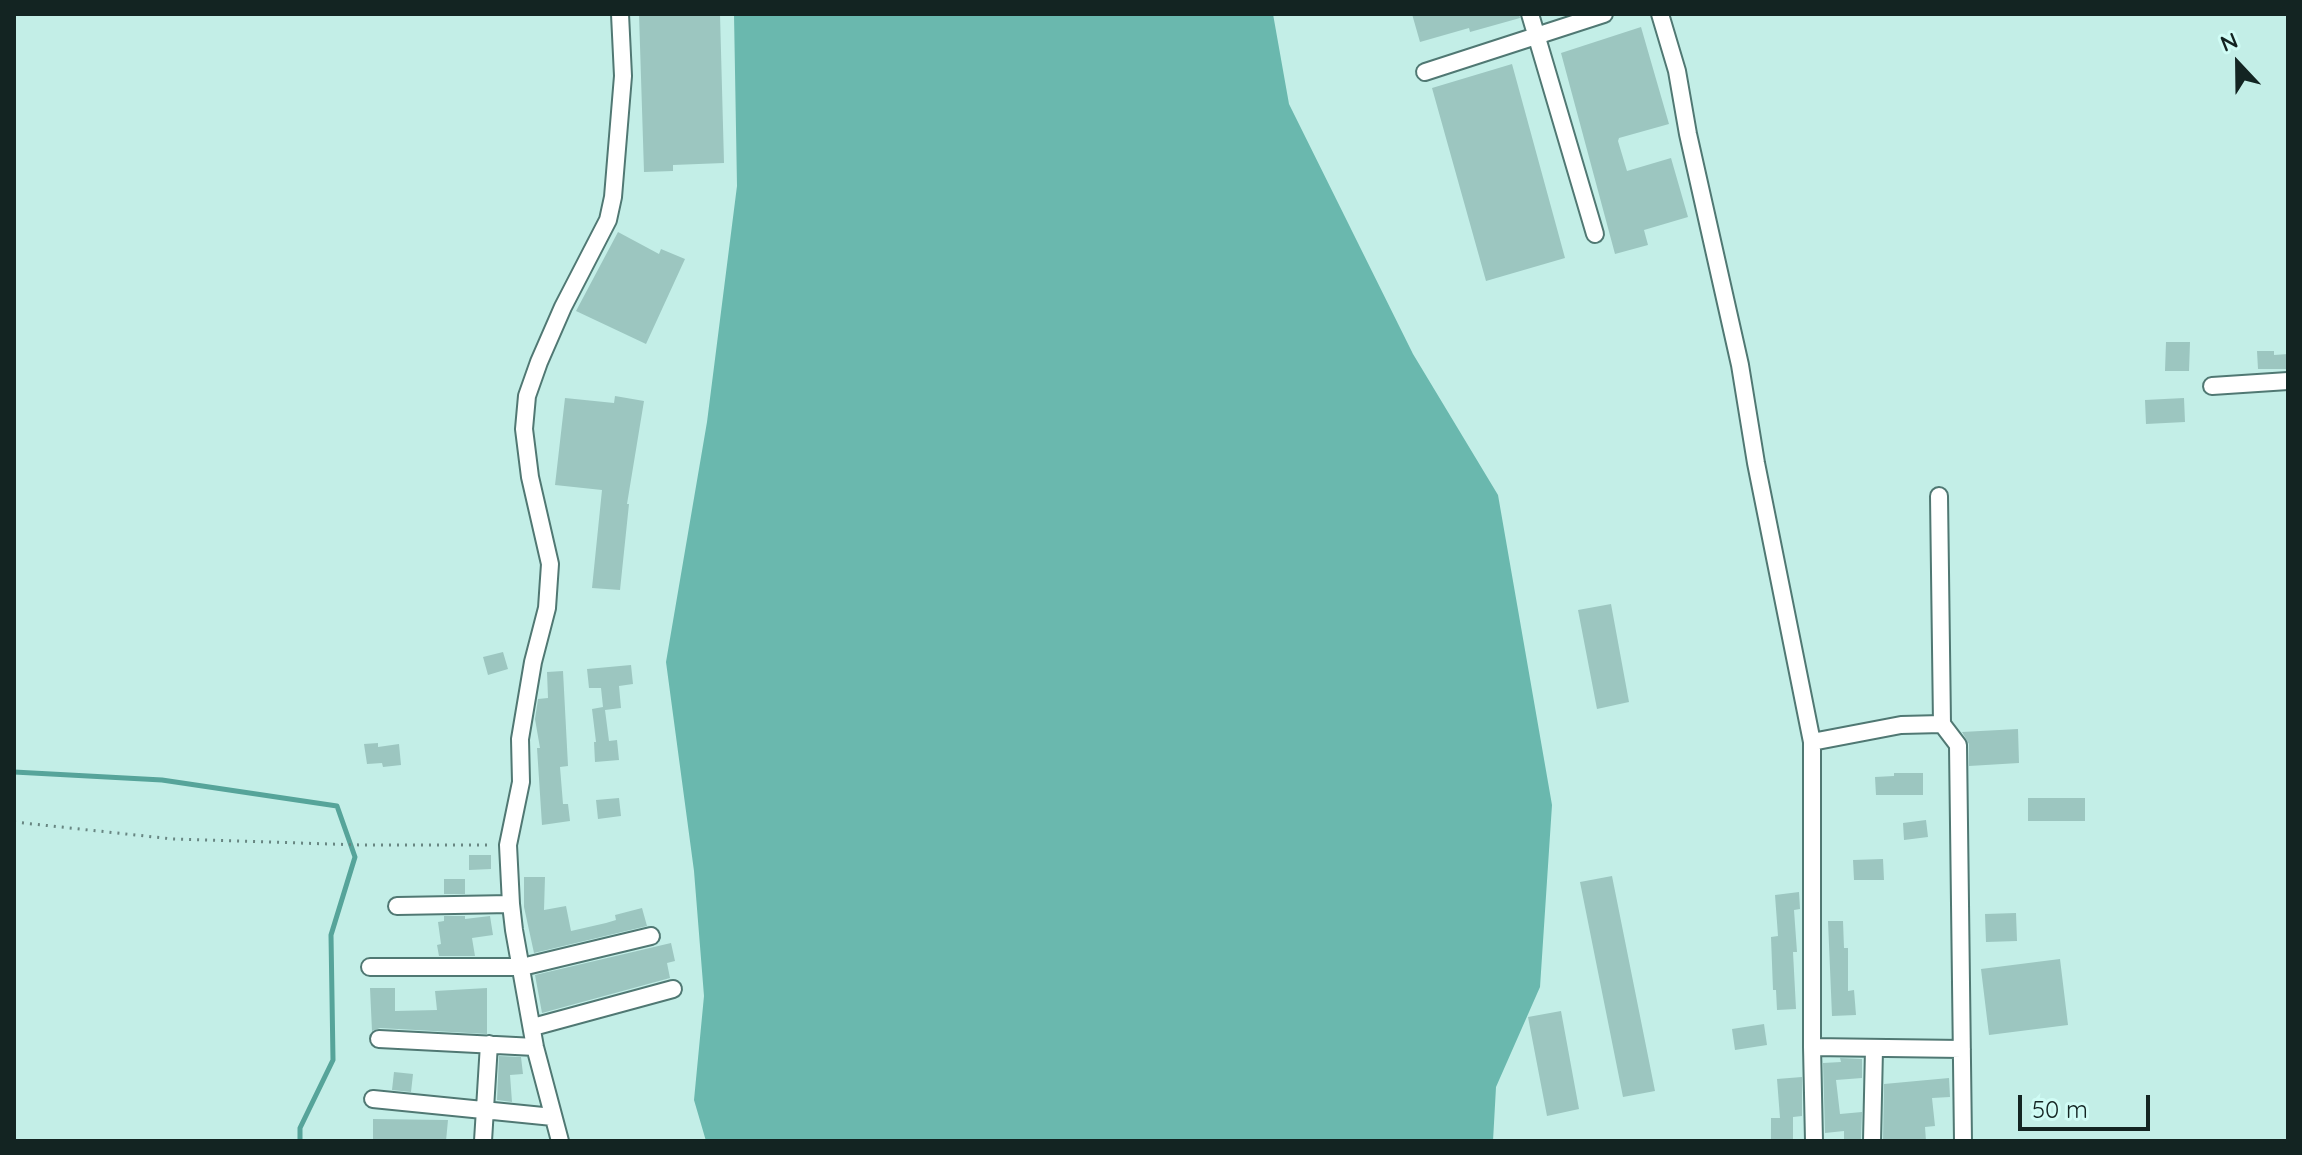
<!DOCTYPE html>
<style>
body{margin:0}
#map{position:relative;width:2302px;height:1155px;overflow:hidden;background:#c3eee7;font-family:Quicksand,sans-serif}
canvas{display:block}
.frame{position:absolute;inset:0;border:16px solid #132422;pointer-events:none}
.north{position:absolute;left:2198px;top:24px;width:80px;height:80px;-webkit-text-stroke:6px #d0fcf5;paint-order:stroke;rotate:338deg;font-size:22px;font-weight:700;line-height:32px;text-align:center;color:#132422}
.north::after{content:'';display:block;margin:auto;width:28px;height:36px;background:#132422;clip-path:polygon(50% 0,100% 100%,50% 72%,0 100%)}
.scale{position:absolute;left:2018px;top:1095px;width:132px;height:36px;box-sizing:border-box;border:4px solid #132422;border-top:0;padding-left:10px;font-size:24px;line-height:28px;white-space:nowrap;color:#132422;-webkit-text-stroke:6px #d0fcf5;paint-order:stroke}
</style>
<div id="map">
<canvas width="2302" height="1155"></canvas>
<div class="frame"></div>
<div class="north">N</div>
<div class="scale">50 m</div>
</div>
<script>
const ctx = document.querySelector('canvas').getContext('2d');
ctx.lineJoin = 'round';
function fillPath(path, color) {
  ctx.fillStyle = color;
  ctx.fill(path, 'evenodd');
}
function shape(rows) {
  const path = new Path2D();
  for (const r of rows) {
    path.moveTo(r[0], r[1]);
    for (let i = 2; i < r.length; i += 2) path.lineTo(r[i], r[i + 1]);
  }
  return path;
}
function strokePath(path, color, width, dash) {
  ctx.strokeStyle = color;
  ctx.lineWidth = width;
  ctx.lineCap = dash ? 'butt' : 'round';
  ctx.setLineDash(dash || []);
  ctx.stroke(path);
}
const forest = shape([
 [734,14,1273,14,1289,104,1413,354,1498,495,1552,805,1540,987,1496,1087,1493,1141,706,1141,694,1100,704,996,694,871,666,662,707,422,737,186]
]);
const stream = shape([
 [14,772,162,780,337,806,355,857,331,935,333,1060,300,1128,300,1141]
]);
const building = shape([
 [639,14,720,14,724,163,673,165,673,171,644,172],
 [1412,14,1519,14,1520,18,1470,32,1469,28,1420,42],
 [1641,27,1669,124,1619,138,1618,141,1627,171,1671,158,1688,217,1644,230,1648,245,1615,254,1561,53],
 [1512,64,1565,258,1486,281,1432,88],
 [618,232,659,254,661,249,685,259,646,344,576,311],
 [2166,342,2190,342,2189,371,2165,371],
 [2257,351,2274,351,2274,355,2288,354,2288,369,2258,369],
 [615,396,644,401,627,504,629,504,620,590,592,588,602,490,555,485,565,398,614,403],
 [2184,398,2185,422,2146,424,2145,400],
 [1611,604,1629,702,1597,709,1578,610],
 [503,652,508,669,488,675,483,657],
 [631,665,633,684,619,686,621,708,605,710,609,741,617,740,619,760,595,762,594,742,596,742,592,709,603,707,601,688,589,688,587,669],
 [563,671,568,766,560,767,563,804,568,804,570,821,542,825,537,748,540,748,535,719,538,699,548,698,547,672],
 [2018,729,2019,763,1969,766,1969,744,1962,732],
 [378,743,378,747,399,744,401,765,383,767,382,763,367,764,364,744],
 [1894,773,1923,773,1923,795,1876,795,1875,777,1894,776],
 [619,798,621,816,598,819,596,800],
 [2028,798,2085,798,2085,821,2028,821],
 [1926,820,1928,837,1904,840,1903,823],
 [469,855,491,855,491,869,469,870],
 [1883,859,1884,880,1854,880,1853,860],
 [1612,876,1655,1091,1623,1097,1580,882],
 [524,877,545,877,544,910,566,906,571,931,606,923,616,920,615,915,642,908,647,926,534,953,524,907],
 [444,879,465,879,465,894,444,894],
 [1799,892,1800,909,1794,910,1797,952,1793,952,1796,1009,1777,1010,1776,990,1773,990,1771,937,1778,936,1775,895],
 [2016,913,2017,941,1986,942,1985,914],
 [444,916,465,916,465,919,490,916,493,935,472,938,475,956,439,956,437,945,441,944,438,922,444,921],
 [1828,921,1843,921,1844,948,1848,948,1848,991,1854,990,1856,1015,1832,1016],
 [671,943,675,961,667,963,670,978,542,1013,535,975],
 [2060,959,2068,1025,1989,1035,1981,969],
 [370,988,395,988,395,1011,437,1010,435,991,487,988,487,1034,380,1028,372,1031],
 [1561,1011,1579,1109,1547,1116,1528,1017],
 [1764,1024,1767,1045,1735,1050,1732,1029],
 [499,1056,521,1057,523,1074,510,1075,512,1102,497,1100],
 [1840,1058,1862,1059,1862,1078,1836,1080,1840,1114,1862,1112,1861,1141,1844,1141,1844,1131,1825,1133,1823,1063,1841,1062],
 [394,1072,413,1074,411,1092,392,1090],
 [1802,1077,1802,1116,1793,1117,1793,1141,1771,1141,1771,1118,1780,1118,1777,1079],
 [1949,1078,1950,1097,1932,1098,1935,1126,1925,1127,1926,1141,1883,1141,1884,1084],
 [373,1119,448,1120,446,1141,420,1139,373,1140]
]);
const path = shape([
 [14,822,173,839,362,845,493,845]
]);
const street = shape([
 [1530,14,1595,234],
 [1660,14,1677,71,1688,134,1740,365,1756,463,1812,742,1812,1047,1962,1049],
 [1425,72,1604,14],
 [2212,386,2288,381],
 [1939,496,1942,724],
 [1812,742,1901,725,1942,724,1958,745,1963,1141],
 [397,906,511,904],
 [370,967,522,967,651,936],
 [533,1027,673,989],
 [379,1039,535,1047],
 [1812,1047,1814,1141],
 [373,1099,553,1117],
 [483,1141,489,1044],
 [560,1141,535,1047,514,930,511,904,508,845,521,782,520,739,533,662,547,608,550,564,530,477,524,429,527,396,539,362,563,307,608,220,613,197,623,76,620,14],
 [1872,1141,1874,1049]
]);
fillPath(forest, '#6ab8ae');
strokePath(stream, '#56a49a', 5);
fillPath(building, '#9cc6c0');
strokePath(street, '#507873', 20);
strokePath(path, '#688682', 3, [2, 6]);
strokePath(street, '#fff', 16);
</script>
